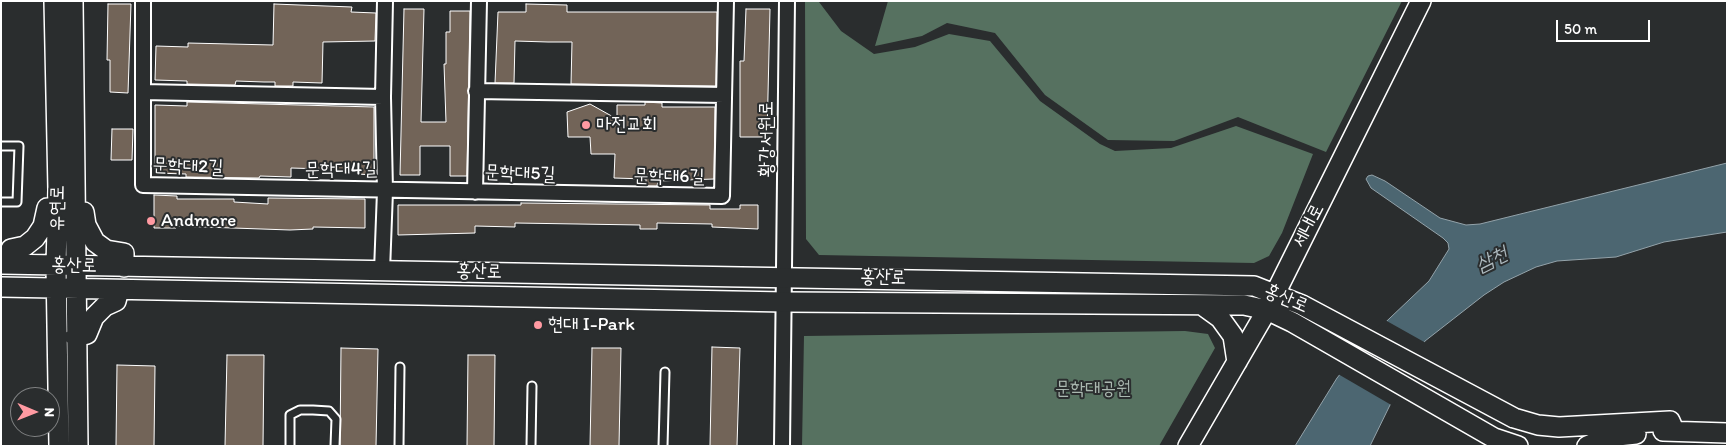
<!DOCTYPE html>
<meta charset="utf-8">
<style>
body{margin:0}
#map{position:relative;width:1728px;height:447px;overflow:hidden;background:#2a2d2e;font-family:Itim,sans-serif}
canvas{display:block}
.frame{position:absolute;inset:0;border:2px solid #fff;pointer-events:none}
.north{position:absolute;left:10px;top:387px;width:50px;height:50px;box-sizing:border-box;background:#2a2d2e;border:1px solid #7f8182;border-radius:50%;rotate:91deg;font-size:14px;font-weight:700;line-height:20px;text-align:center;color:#fff}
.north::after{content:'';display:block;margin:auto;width:18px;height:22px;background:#ff9aa2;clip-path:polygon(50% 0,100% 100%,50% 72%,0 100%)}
.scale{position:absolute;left:1556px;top:20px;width:94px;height:22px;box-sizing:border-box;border:2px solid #fff;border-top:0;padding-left:6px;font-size:15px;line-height:18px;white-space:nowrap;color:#fff;-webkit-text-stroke:4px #2a2d2e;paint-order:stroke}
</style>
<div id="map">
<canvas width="1728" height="447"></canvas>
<div class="frame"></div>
<div class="north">N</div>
<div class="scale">50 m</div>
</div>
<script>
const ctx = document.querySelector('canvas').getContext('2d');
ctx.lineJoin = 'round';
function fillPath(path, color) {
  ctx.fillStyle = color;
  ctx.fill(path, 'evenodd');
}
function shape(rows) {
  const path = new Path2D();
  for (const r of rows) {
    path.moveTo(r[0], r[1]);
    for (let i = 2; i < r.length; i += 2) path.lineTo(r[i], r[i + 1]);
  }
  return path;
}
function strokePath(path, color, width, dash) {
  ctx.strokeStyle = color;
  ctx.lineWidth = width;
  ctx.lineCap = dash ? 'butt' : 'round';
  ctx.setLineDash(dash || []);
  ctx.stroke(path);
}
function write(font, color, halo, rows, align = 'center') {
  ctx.font = font + ' Itim,"Poor Story",sans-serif';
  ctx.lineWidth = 4;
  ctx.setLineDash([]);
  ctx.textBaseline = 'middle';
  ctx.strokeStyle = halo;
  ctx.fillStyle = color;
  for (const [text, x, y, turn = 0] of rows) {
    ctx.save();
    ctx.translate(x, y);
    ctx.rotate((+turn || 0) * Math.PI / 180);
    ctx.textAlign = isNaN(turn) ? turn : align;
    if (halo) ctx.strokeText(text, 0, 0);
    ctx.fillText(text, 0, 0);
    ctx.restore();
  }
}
const green = shape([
 [805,1,819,2,841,31,874,54,915,47,949,34,990,41,1040,101,1100,144,1115,151,1171,148,1236,126,1313,154,1282,233,1269,256,1254,263,819,255,806,239],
 [888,1,1402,1,1326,152,1238,117,1174,141,1108,140,1045,95,995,33,947,23,922,36,875,46],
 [1185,331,1208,334,1215,348,1159,446,802,446,804,336]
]);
const water = shape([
 [1727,163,1727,232,1664,242,1616,257,1557,261,1536,267,1504,282,1484,295,1425,341,1412,360,1370,446,1295,446,1337,378,1371,336,1429,281,1449,249,1448,243,1443,238,1371,188,1366,179,1368,176,1372,175,1385,181,1440,218,1466,225,1480,224,1727,163]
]);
const pier = shape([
 [1385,320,1426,343,1414,361,1393,406,1338,374,1369,334]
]);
const building = shape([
 [108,4,131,4,128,93,110,92,110,60,107,60,108,4],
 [274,4,352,7,351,12,376,13,375,41,323,42,322,83,293,82,293,86,275,86,275,82,264,82,236,81,235,85,187,84,187,81,155,80,156,46,188,47,188,43,273,45,274,4],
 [526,4,567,5,567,12,717,12,716,86,571,84,572,42,548,42,515,41,514,83,495,83,498,12,526,12,526,4],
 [404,9,424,9,421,122,446,122,444,64,446,64,446,32,450,32,450,11,470,11,467,176,450,176,450,146,420,146,420,175,400,175,404,9],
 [746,9,770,9,767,137,740,137,740,61,744,61,746,9],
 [187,102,374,107,374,175,357,174,357,170,291,168,291,177,260,176,259,178,186,177,186,174,155,173,155,105,187,106,187,102],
 [645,102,662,103,662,107,715,107,714,179,658,181,657,186,646,186,646,179,614,178,615,154,591,154,590,137,568,137,567,112,590,104,617,119,617,105,645,105,645,102],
 [112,129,133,129,132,160,111,160,112,129],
 [154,195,177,196,177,199,234,199,234,202,268,204,268,198,365,199,365,228,313,227,313,229,290,230,176,226,176,228,154,228,154,195],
 [521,203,710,205,710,209,740,209,740,205,758,205,758,229,712,227,712,224,657,223,657,229,640,229,640,225,515,223,515,227,475,226,475,233,398,235,398,205,521,205,521,203],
 [712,347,740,348,737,446,710,446,712,347],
 [341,348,378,349,376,446,340,446,341,348],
 [592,348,621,348,619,446,590,446,592,348],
 [227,355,264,355,263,446,225,446,227,355],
 [468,355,495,355,494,446,467,446,468,355],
 [117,365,155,366,154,446,116,446,117,365]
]);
const lane = shape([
 [1,146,19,146,17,202,1,202],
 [290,446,290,415,300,410,313,410,329,411,336,419,335,446],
 [399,446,400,367],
 [531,446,532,386],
 [663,446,665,372]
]);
const street = shape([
 [143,1,143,185,722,196,726,1],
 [476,91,724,95],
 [143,92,383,97],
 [475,192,479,1],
 [382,271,385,191,383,97,385,1],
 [782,446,787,1]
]);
const secondary = shape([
 [54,1,58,190,56,266,59,446],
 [73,1,78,446],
 [79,212,84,212,86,225,95,242,106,250,124,253,124,267],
 [1,264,1254,286,1302,305,1514,418,1538,425,1559,427,1670,421,1674,430],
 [11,264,11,249,25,246,35,238,43,226,47,208,58,208],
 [1,287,785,302,1244,305,1267,310,1292,322,1494,438,1518,446],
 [1202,305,1220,318,1233,336,1237,362],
 [75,337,87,334,94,317,105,306,116,301,119,290],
 [1663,431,1727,433],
 [1188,446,1267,310,1421,1],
 [1587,446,1608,437,1636,434]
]);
const markers = [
 [586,125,5,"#ff9aa2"],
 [151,221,5,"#ff9aa2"],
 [538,325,5,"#ff9aa2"]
];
const poiNames = [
 ["마전교회",596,125],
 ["Andmore",161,221],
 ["현대 I-Park",548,325]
];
const streetNames = [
 ["황강서원로",767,139,-90],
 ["문학대2길",188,167,2],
 ["문학대4길",341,170,-1],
 ["문학대5길",520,174,2],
 ["문학대6길",669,177,1],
 ["유연로",58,208,-89],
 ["세내로",1309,226,-63],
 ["홍산로",74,266,1],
 ["홍산로",479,272,1],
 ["홍산로",883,278,1],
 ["홍산로",1286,299,23]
];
const parkNames = [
 ["문학대공원",1093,389]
];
const waterNames = [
 ["삼천",1492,260,-26]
];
fillPath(green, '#567160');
fillPath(water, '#4c6671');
strokePath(water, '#94a3aa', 1);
fillPath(pier, '#2a2d2e');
fillPath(building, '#726458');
strokePath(building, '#fff', 1);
strokePath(lane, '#fff', 11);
strokePath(street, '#fff', 18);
strokePath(secondary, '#fff', 22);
strokePath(lane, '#2a2d2e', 7);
strokePath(street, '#2a2d2e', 14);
strokePath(secondary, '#2a2d2e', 19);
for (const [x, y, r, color] of markers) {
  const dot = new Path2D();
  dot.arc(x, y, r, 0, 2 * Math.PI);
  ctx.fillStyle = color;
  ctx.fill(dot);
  strokePath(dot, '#2a2d2e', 2);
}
write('19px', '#fff', '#2a2d2e', poiNames, 'left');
write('19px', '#fff', '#2a2d2e', streetNames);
write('19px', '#aab8b0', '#2a2d2e', parkNames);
write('italic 20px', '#aebabf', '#2a2d2e', waterNames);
</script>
